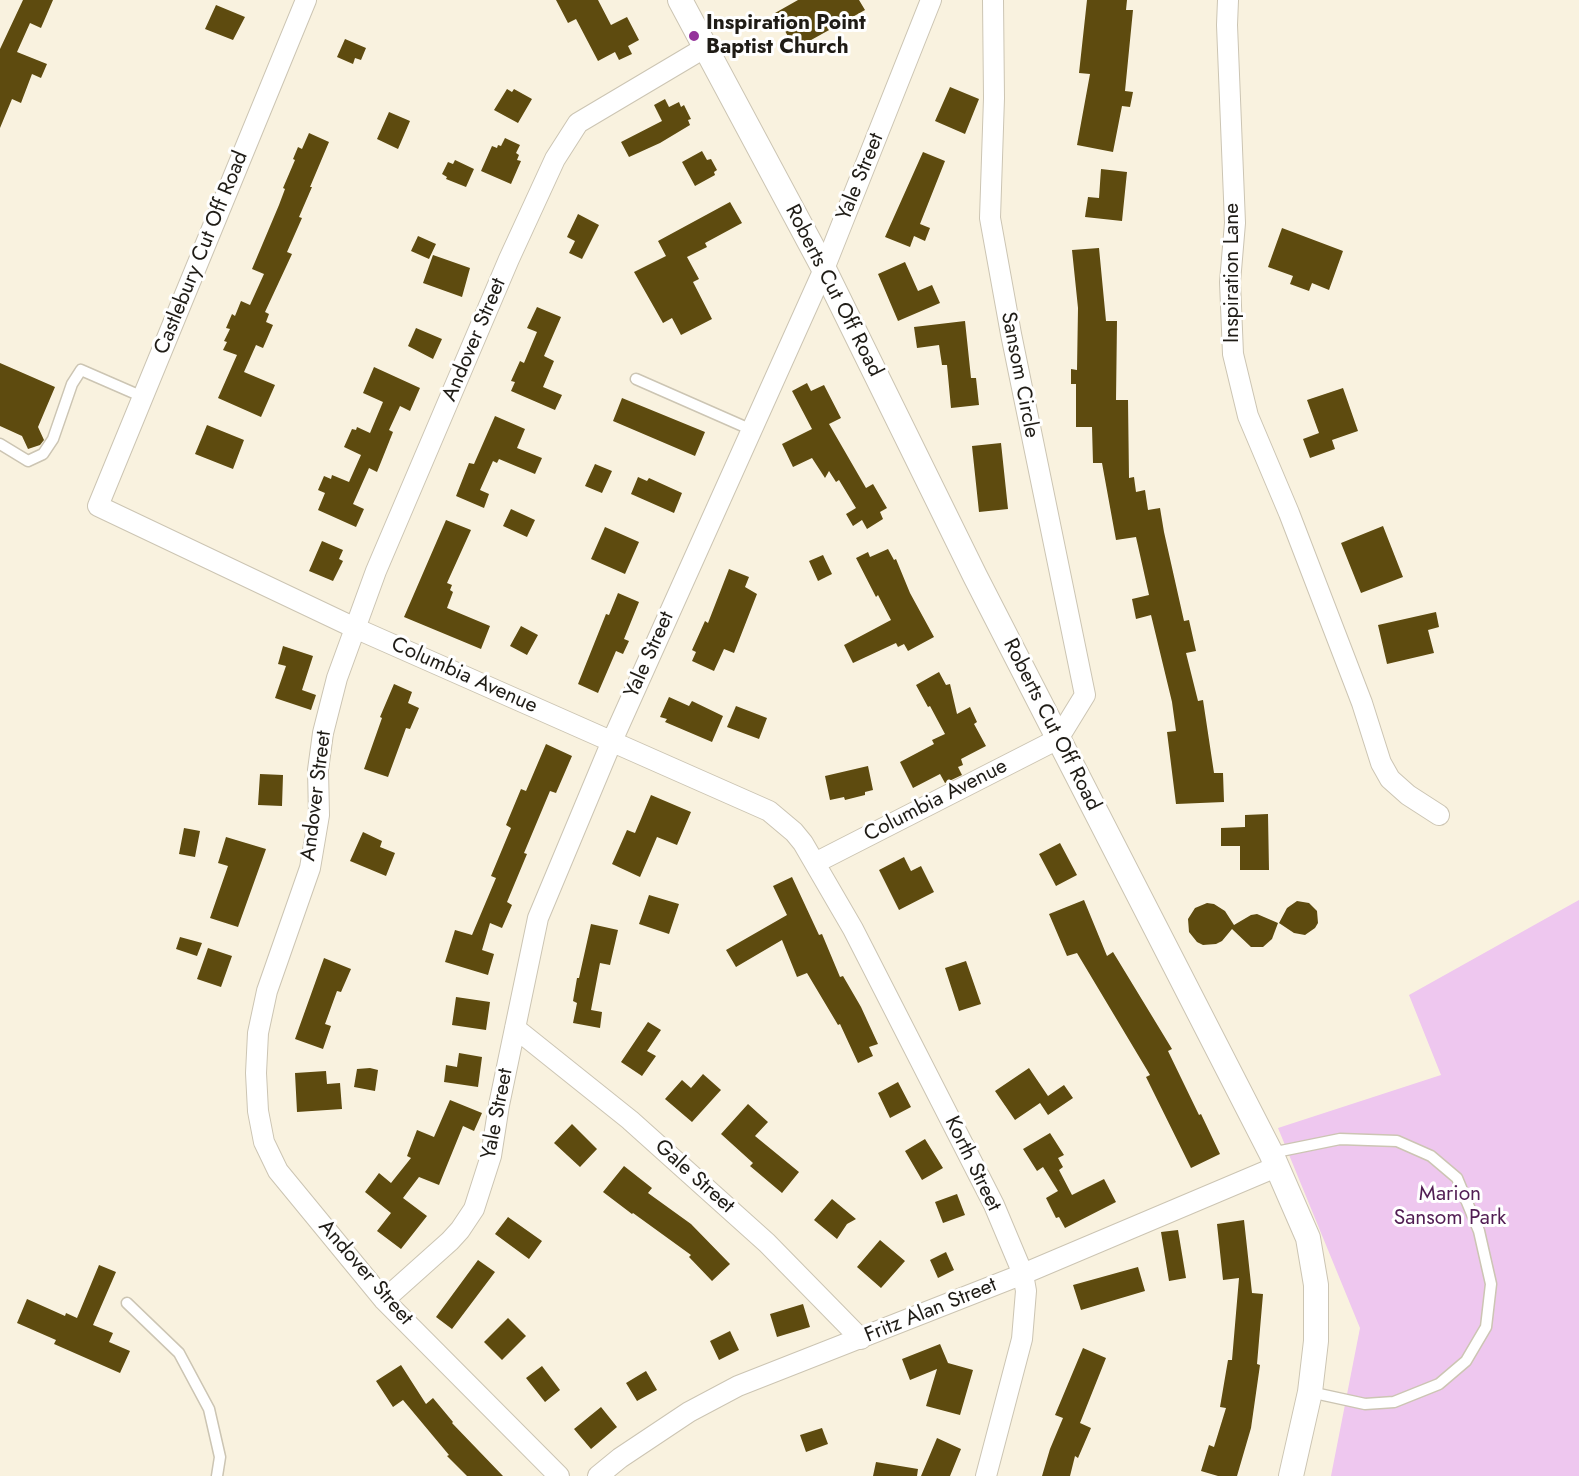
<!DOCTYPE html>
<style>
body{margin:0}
canvas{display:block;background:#f9f2df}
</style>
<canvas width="1579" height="1476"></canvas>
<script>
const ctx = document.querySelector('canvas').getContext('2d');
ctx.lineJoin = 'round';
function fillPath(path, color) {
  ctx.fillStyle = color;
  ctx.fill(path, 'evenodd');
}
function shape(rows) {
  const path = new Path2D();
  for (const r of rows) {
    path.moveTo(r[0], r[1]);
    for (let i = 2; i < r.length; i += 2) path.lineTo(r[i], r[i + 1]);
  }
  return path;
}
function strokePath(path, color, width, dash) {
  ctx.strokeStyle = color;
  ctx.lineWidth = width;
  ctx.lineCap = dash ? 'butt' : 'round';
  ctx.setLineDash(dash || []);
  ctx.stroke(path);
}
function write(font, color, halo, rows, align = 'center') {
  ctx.font = font + ' Jost,sans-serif';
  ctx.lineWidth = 6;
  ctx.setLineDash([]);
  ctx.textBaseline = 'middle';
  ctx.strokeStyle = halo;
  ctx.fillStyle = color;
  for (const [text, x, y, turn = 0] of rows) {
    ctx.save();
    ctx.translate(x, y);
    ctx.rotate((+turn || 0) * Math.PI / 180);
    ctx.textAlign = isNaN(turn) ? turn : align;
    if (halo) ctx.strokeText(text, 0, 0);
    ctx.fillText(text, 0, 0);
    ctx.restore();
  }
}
const green = shape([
 [1579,900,1579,1476,1331,1476,1360,1328,1278,1128,1441,1075,1409,995]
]);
const building = shape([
 [23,0,53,0,41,28,30,23,17,52,47,64,41,78,32,74,21,103,12,99,0,128,0,49],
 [556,0,598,0,611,25,627,17,639,40,628,46,632,54,619,60,615,52,598,61,576,19,568,23],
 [798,0,859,0,865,10,795,49,775,13],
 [1087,0,1127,0,1126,10,1133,10,1125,91,1133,92,1130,107,1122,106,1113,152,1077,145,1090,74,1079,73],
 [216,5,245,17,233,40,205,29],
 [345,39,366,48,361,60,355,58,353,64,337,57],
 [950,87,979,99,965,134,935,121],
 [507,89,512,92,514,89,532,99,518,123,494,110],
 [665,99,669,107,679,102,681,107,684,105,691,119,688,120,690,125,660,143,629,157,621,142,662,121,654,105],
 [389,112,410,121,398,149,377,139],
 [309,133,329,142,310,187,312,187,299,217,302,218,287,252,292,254,265,312,269,314,266,322,273,325,263,348,256,345,244,372,275,385,261,417,218,398,237,355,223,350,227,342,224,341,230,329,226,328,232,314,235,316,241,301,250,305,264,274,252,269,279,205,285,189,283,188,295,160,293,159,298,147,302,149],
 [505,138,520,145,516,153,519,155,517,160,521,161,511,184,481,171,492,146,497,148,498,145,501,146],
 [702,151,707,160,711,159,717,170,714,172,715,175,695,186,682,162],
 [923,152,945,161,920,224,930,228,925,241,914,236,910,247,885,237],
 [455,160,474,169,466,187,446,179,447,177,442,174,448,162,453,164],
 [1101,169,1127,172,1122,221,1085,217,1088,197,1099,198],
 [730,202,742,223,705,243,707,247,687,257,699,279,693,282,712,319,681,335,672,318,663,323,634,272,666,256,658,241],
 [578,214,599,225,582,259,569,253,575,241,567,237],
 [1282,228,1343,251,1329,290,1312,283,1309,291,1290,284,1293,276,1268,267],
 [418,236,436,244,429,259,411,251],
 [1099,248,1106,321,1117,321,1116,400,1128,400,1129,478,1134,477,1136,492,1145,490,1148,510,1160,508,1164,532,1184,621,1189,620,1196,651,1186,653,1198,701,1203,700,1214,773,1223,773,1224,802,1176,804,1167,732,1176,731,1172,702,1151,615,1136,619,1132,599,1149,595,1136,537,1116,540,1102,463,1093,463,1092,427,1076,427,1076,384,1071,384,1071,369,1077,370,1078,308,1072,250],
 [433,255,470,268,462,297,423,283],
 [905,262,918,291,932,285,940,303,898,321,878,274],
 [537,307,561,317,544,356,554,361,543,387,562,395,555,410,511,391,515,382,511,381,520,361,524,363,537,332,527,328],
 [965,321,971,378,976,378,979,405,951,408,947,365,942,365,939,345,917,348,914,327],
 [416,328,442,339,433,359,408,346],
 [0,363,55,387,38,427,44,440,40,445,28,449,22,436,0,426],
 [374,367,420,388,410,411,400,406,389,430,393,432,377,472,369,468,353,504,364,509,356,527,318,510,325,493,318,490,324,476,331,479,332,475,349,482,361,455,344,447,352,429,356,430,357,427,370,433,383,402,363,393],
 [807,383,811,391,824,385,841,418,829,424,866,488,873,484,887,508,880,512,883,519,867,529,862,520,853,526,846,514,856,508,839,480,836,482,829,471,825,478,812,458,793,467,782,444,812,429,792,391],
 [1343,388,1358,431,1332,440,1335,449,1310,458,1303,439,1319,433,1307,400],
 [622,398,705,432,695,456,613,421],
 [495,416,525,429,517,448,542,458,535,474,499,459,497,463,493,461,480,490,489,494,484,508,456,496,469,463,474,464],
 [207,425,244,440,233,469,195,454],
 [1001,443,1008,509,979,512,972,446],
 [595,464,612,471,602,493,585,486],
 [638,477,647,481,649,478,682,493,674,513,631,494],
 [511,509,535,520,527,537,503,526],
 [446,520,471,530,447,583,452,585,450,590,453,592,447,608,490,626,481,649,404,617],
 [1383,526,1403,577,1361,593,1341,543],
 [605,527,639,542,625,574,591,559],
 [322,541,343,550,339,559,343,561,333,581,309,571],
 [888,549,894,560,896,559,910,593,934,637,908,651,904,644,898,647,896,643,853,663,844,645,891,620,878,595,876,597,856,558,868,552,870,557],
 [823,555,832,574,818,581,809,561],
 [729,569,749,577,745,587,757,594,734,653,724,649,714,671,692,661,696,652,692,650,705,621,708,623],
 [618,593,639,602,624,639,629,641,623,654,616,651,598,693,578,684,606,614,609,615],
 [1436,612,1439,627,1428,630,1434,653,1387,664,1378,625],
 [521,626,538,635,527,655,510,646],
 [283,646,313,656,302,690,316,695,311,710,275,698,286,666,278,664],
 [939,672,946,685,950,684,957,714,970,707,977,722,974,724,986,746,961,759,963,765,958,767,962,775,945,783,940,774,913,788,900,762,934,744,932,740,945,734,930,706,928,707,916,685],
 [394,684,412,692,408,703,419,708,410,729,406,728,388,777,364,769,382,718,380,717],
 [669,697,689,706,692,701,723,716,712,742,665,722,667,719,660,717],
 [736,706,767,718,759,739,727,727],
 [546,744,572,756,556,793,550,791,524,853,527,854,507,902,512,905,502,928,490,923,482,950,494,954,488,975,445,962,455,930,472,935,496,878,491,876,511,828,506,825,521,789,526,791],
 [868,766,873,790,865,792,865,795,845,800,844,797,830,800,825,776],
 [260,774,283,775,282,806,258,805],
 [651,795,691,812,677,845,657,837,640,877,612,864,627,830,635,833],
 [1268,814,1269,870,1240,870,1240,846,1221,846,1221,828,1245,827,1245,815],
 [184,828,200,831,195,857,179,854],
 [363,832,382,841,380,847,395,853,386,876,350,861],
 [226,837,266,849,238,927,210,918,228,866,218,863],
 [1060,843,1077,875,1056,886,1039,854],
 [904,857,911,871,921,866,934,892,899,910,879,870],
 [792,877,819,935,822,934,840,977,843,976,861,1007,878,1044,869,1047,873,1056,858,1063,840,1024,838,1025,807,973,797,977,782,940,736,967,726,950,787,915,773,886],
 [649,895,679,904,669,934,639,924],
 [1084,900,1107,956,1113,952,1172,1049,1168,1051,1199,1115,1201,1114,1220,1154,1191,1168,1146,1077,1150,1075,1077,953,1067,956,1049,914],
 [1297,901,1309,903,1317,911,1318,923,1315,928,1305,935,1294,933,1279,923,1287,908],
 [1207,903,1214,904,1225,911,1234,925,1251,915,1257,914,1278,923,1272,939,1263,947,1251,947,1232,929,1222,941,1216,944,1203,945,1197,942,1189,932,1188,919,1195,908],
 [591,924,618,930,610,965,600,963,591,1010,602,1012,600,1028,573,1023,577,1003,573,1001,577,978,579,978],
 [180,937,202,943,197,956,176,949],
 [208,948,232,956,221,987,197,979],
 [324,958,351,969,341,992,337,991,325,1024,331,1026,323,1049,295,1039],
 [966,961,981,1004,959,1011,945,968],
 [456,997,490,1002,486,1030,452,1025],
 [648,1022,661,1030,647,1051,656,1056,642,1076,621,1062],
 [459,1053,482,1057,478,1087,444,1082,446,1065,457,1067],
 [370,1068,378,1070,375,1091,354,1087,357,1069],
 [1029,1068,1048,1096,1064,1085,1073,1098,1048,1115,1040,1103,1015,1120,995,1091],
 [326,1071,327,1084,340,1083,342,1109,297,1112,295,1073],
 [703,1074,721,1090,692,1122,665,1099,682,1080,691,1088],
 [898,1082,911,1107,890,1118,878,1093],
 [450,1100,482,1113,474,1131,463,1126,439,1185,419,1177,403,1198,427,1216,401,1249,377,1231,391,1213,365,1192,379,1173,391,1183,411,1158,407,1156,417,1130,434,1137],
 [748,1104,768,1122,755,1136,799,1172,782,1193,750,1166,753,1163,721,1134],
 [572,1124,597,1149,580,1167,554,1143],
 [1050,1133,1064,1155,1058,1158,1063,1167,1059,1170,1072,1195,1104,1179,1116,1202,1065,1228,1059,1217,1056,1218,1046,1198,1058,1191,1043,1167,1037,1171,1023,1149],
 [925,1139,943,1168,922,1180,905,1151],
 [624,1166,652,1188,648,1193,691,1224,730,1264,712,1281,689,1257,691,1255,633,1213,632,1214,603,1192],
 [957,1194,965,1215,943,1223,935,1202],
 [832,1199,856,1219,847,1224,837,1239,814,1220],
 [508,1217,542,1241,529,1259,495,1234],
 [1244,1220,1252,1293,1263,1294,1257,1364,1260,1365,1251,1428,1237,1476,1218,1476,1201,1471,1209,1445,1214,1447,1226,1408,1220,1407,1228,1360,1232,1360,1239,1278,1223,1280,1217,1224],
 [1178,1230,1186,1278,1169,1281,1161,1232],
 [880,1240,905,1261,881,1288,857,1267],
 [946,1252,954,1270,938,1278,930,1260],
 [478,1260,495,1272,452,1329,436,1317],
 [99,1265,116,1272,93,1325,113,1333,109,1342,130,1351,120,1373,54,1344,56,1340,17,1323,27,1299,65,1316,66,1313,77,1318],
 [1138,1267,1145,1291,1081,1310,1073,1285],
 [803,1304,810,1327,777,1337,770,1314],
 [508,1318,526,1336,502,1360,484,1342],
 [730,1331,739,1350,719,1360,710,1341],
 [940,1344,948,1363,973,1370,960,1415,926,1406,937,1369,910,1380,902,1359],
 [1083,1348,1106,1358,1080,1423,1091,1428,1078,1458,1075,1456,1070,1476,1042,1476,1050,1449,1063,1418,1055,1415],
 [401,1365,426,1404,433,1398,453,1422,452,1423,503,1476,467,1476,447,1456,449,1455,403,1400,393,1407,376,1381],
 [542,1366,560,1390,545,1402,526,1378],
 [646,1371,657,1390,637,1401,626,1383],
 [601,1407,617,1427,591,1449,574,1429],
 [822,1428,828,1444,806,1452,800,1435],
 [937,1438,961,1449,950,1476,921,1476],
 [876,1462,918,1469,917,1476,873,1476]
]);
const service = shape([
 [636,379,752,430],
 [0,444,28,461,43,454,53,439,72,384,81,370,143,397],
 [1271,1153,1340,1139,1397,1141,1431,1156,1457,1178,1479,1231,1491,1284,1486,1327,1466,1361,1439,1384,1394,1402,1365,1404,1310,1392],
 [127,1303,179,1353,209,1409,220,1457,217,1476]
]);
const minor = shape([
 [306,0,98,506,355,628,769,811,794,832,803,843,853,929,994,1205,1023,1274,1026,1291,1022,1339,986,1476],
 [1228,0,1227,25,1235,223,1230,282,1233,354,1248,416,1289,513,1362,703,1381,763,1390,779,1408,795,1439,815],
 [815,863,1058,739,1085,695,1011,334,990,218,994,98,993,0],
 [515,1028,630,1120,767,1243,861,1339],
 [384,1300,450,1241,460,1230,474,1209,491,1156,499,1105,538,918,612,741,824,269,931,0],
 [559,1476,384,1300,278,1171,264,1142,258,1111,256,1073,258,1033,267,991,310,868,319,815,318,770,323,733,337,678,376,571,509,259,555,159,578,123,706,47],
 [598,1476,620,1458,689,1412,738,1386,1023,1274,1276,1167]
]);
const tertiary = shape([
 [680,0,824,269,975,576,1271,1153,1308,1238,1316,1285,1316,1341,1310,1392,1291,1476]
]);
const markers = [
 [694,36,6,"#94339a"]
];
const poiNames = [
 ["Inspiration Point",706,24],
 ["Baptist Church",706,48]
];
const streetNames = [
 ["Yale Street",861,177,-68],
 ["Castlebury Cut Off Road",202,253,-68],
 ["Inspiration Lane",1233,273,-90],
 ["Roberts Cut Off Road",833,291,63],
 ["Andover Street",475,340,-67],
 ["Sansom Circle",1019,375,79],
 ["Yale Street",650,655,-66],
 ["Columbia Avenue",464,676,24],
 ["Roberts Cut Off Road",1051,725,63],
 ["Andover Street",317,796,-83],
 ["Columbia Avenue",936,801,-27],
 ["Yale Street",498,1114,-79],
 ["Korth Street",972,1164,64],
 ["Gale Street",694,1177,42],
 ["Andover Street",365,1273,49],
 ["Fritz Alan Street",931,1311,-22]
];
const parkNames = [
 ["Marion",1450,1195],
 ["Sansom Park",1450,1219]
];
fillPath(green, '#eec7ef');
fillPath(building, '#5e4b0f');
strokePath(service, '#ccc5b3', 13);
strokePath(minor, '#ccc5b3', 22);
strokePath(tertiary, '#ccc5b3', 26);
strokePath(service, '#fff', 10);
strokePath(minor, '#fff', 20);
strokePath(tertiary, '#fff', 24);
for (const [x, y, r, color] of markers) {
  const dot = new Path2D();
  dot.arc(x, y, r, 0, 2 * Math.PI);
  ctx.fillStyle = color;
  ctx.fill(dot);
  strokePath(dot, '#fff', 2);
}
write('bold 21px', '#1f1c16', '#fff', poiNames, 'left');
write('21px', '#1f1c16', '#fff', streetNames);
write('21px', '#511d53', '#fff', parkNames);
</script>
